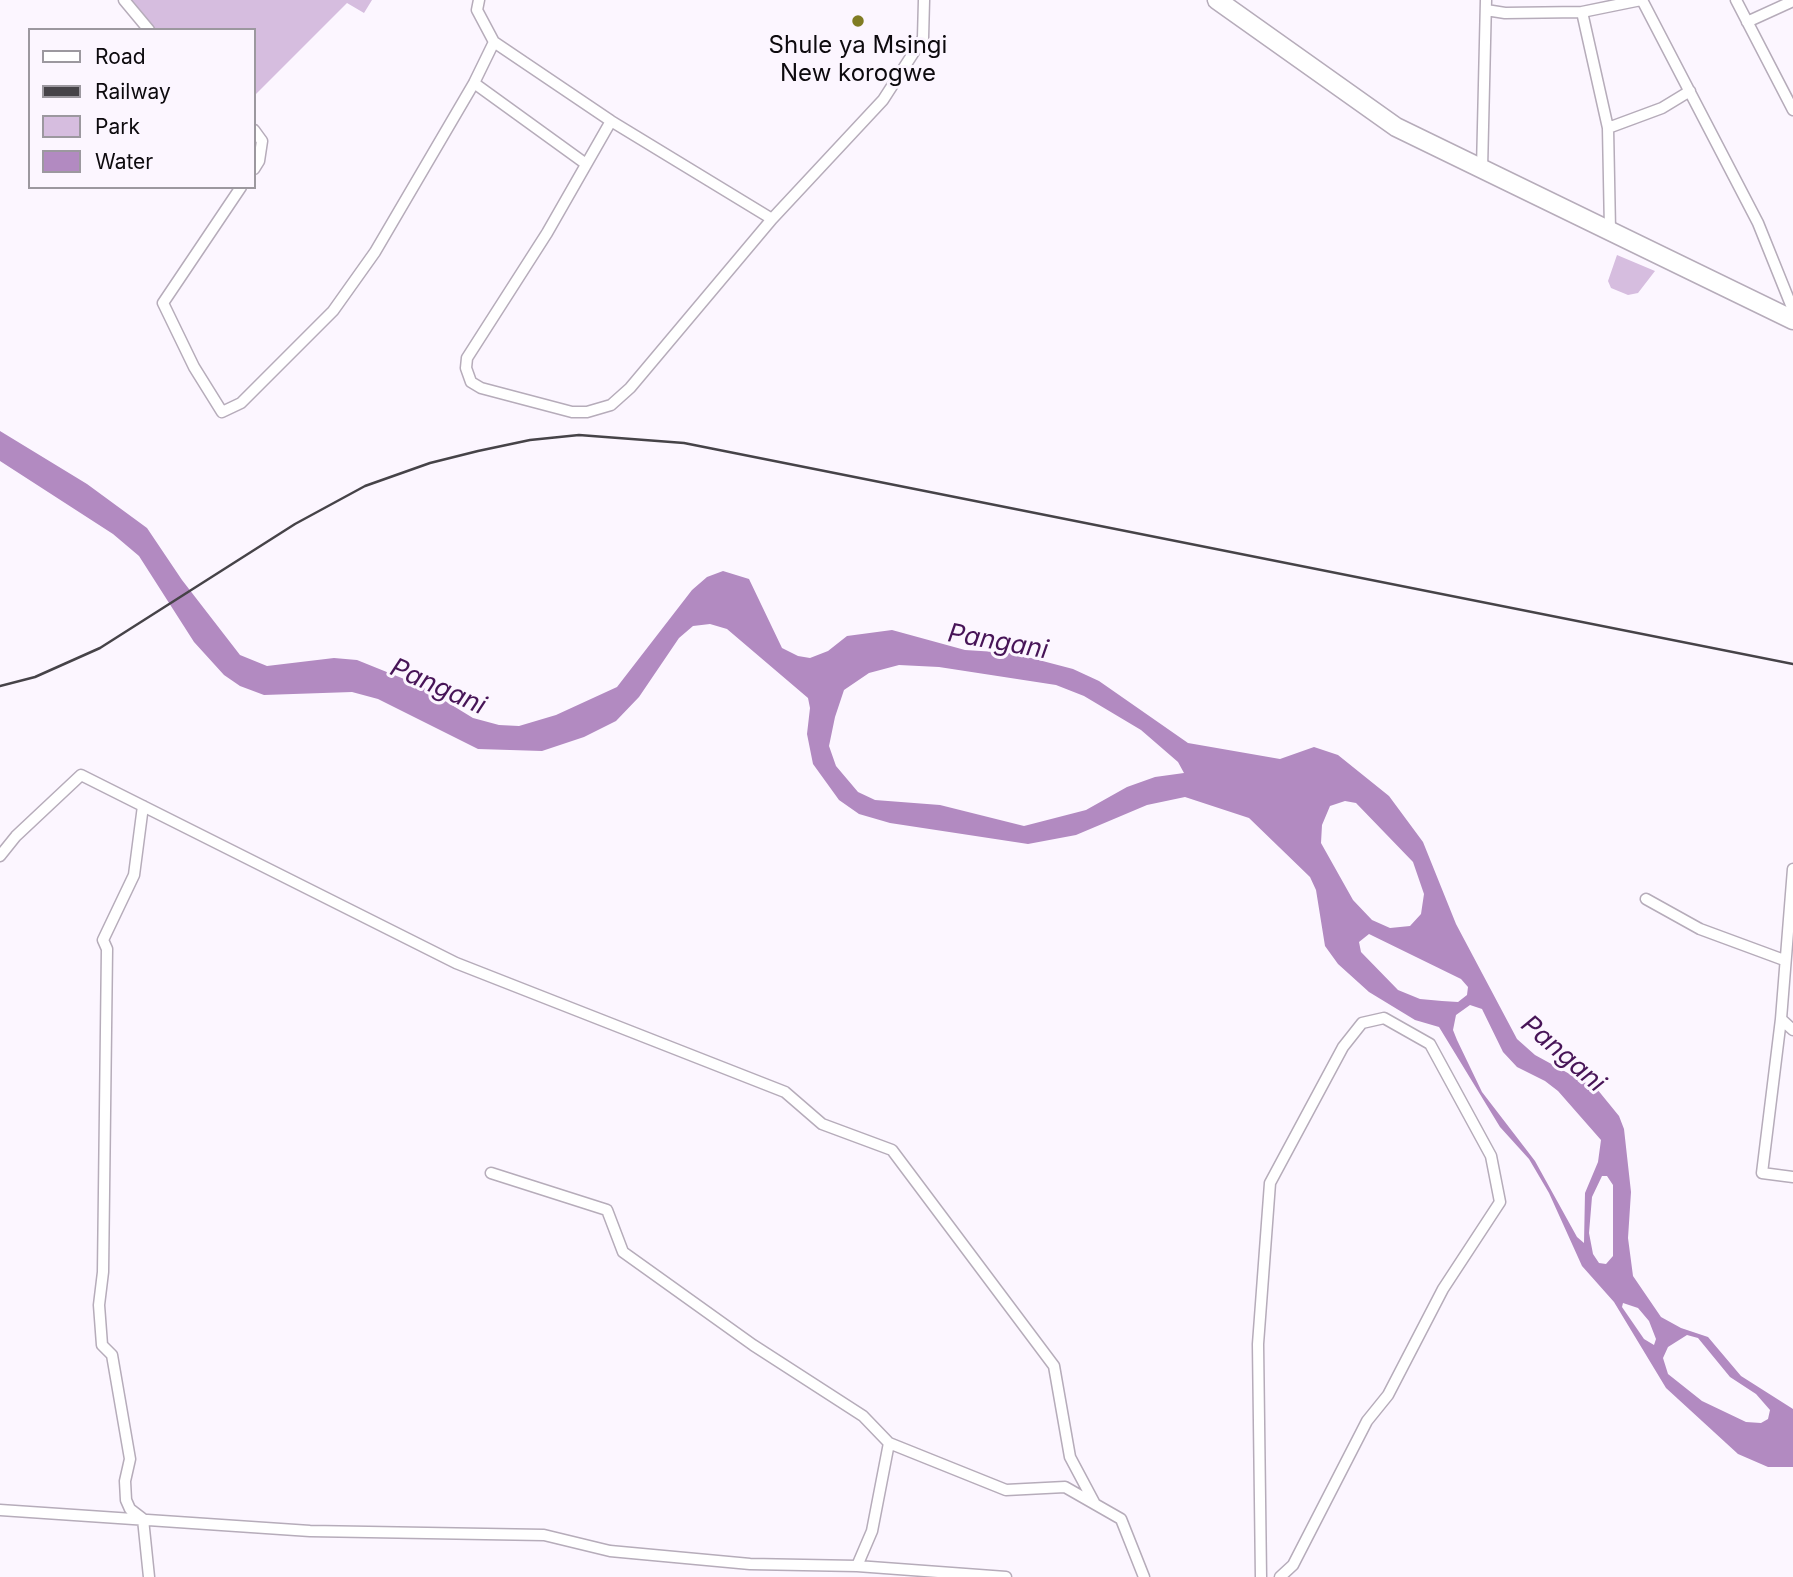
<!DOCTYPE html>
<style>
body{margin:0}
#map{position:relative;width:1793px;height:1577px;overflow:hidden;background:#fcf6ff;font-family:Inter,sans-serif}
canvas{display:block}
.legend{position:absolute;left:28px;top:28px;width:228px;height:161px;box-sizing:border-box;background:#fcf6ff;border:2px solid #9c989f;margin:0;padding:9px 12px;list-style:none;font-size:21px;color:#0d0a0e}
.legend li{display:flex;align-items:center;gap:14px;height:35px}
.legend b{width:35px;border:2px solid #9c989f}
</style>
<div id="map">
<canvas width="1793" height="1577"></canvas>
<ul class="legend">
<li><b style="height:9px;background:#fff"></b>Road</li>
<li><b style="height:9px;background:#464348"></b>Railway</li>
<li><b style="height:19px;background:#d6bddf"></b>Park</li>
<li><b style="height:19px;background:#b28ac1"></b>Water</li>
</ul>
</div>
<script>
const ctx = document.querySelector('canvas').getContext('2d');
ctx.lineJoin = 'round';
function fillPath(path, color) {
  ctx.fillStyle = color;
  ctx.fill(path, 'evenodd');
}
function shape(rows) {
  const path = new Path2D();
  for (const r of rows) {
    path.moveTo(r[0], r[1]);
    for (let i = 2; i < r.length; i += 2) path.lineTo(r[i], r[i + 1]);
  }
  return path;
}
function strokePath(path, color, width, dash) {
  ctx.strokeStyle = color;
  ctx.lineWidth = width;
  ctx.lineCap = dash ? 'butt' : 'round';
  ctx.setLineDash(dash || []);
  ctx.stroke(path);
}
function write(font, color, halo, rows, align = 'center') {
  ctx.font = font + ' Inter,sans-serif';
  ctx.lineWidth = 6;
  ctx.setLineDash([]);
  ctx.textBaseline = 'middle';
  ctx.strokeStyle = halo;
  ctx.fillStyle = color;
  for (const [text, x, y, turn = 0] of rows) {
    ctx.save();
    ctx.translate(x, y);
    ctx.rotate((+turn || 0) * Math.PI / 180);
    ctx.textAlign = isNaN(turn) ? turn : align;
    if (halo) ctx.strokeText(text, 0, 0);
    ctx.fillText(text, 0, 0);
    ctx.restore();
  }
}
const green = shape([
 [129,0,372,0,364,13,347,3,254,96,254,30,154,30],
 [1617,255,1655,271,1638,293,1628,295,1611,288,1608,281]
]);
const water = shape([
 [0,431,87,484,147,528,182,580,240,655,267,666,334,658,357,660,419,685,473,718,499,725,519,726,556,715,617,687,692,590,707,577,723,571,749,579,782,648,798,656,810,658,828,651,847,636,892,630,965,650,1012,653,1073,669,1099,681,1188,743,1280,759,1314,747,1338,755,1389,796,1423,842,1456,924,1517,1039,1535,1055,1597,1089,1619,1116,1624,1129,1631,1192,1628,1238,1633,1276,1661,1317,1681,1328,1708,1337,1741,1376,1793,1409,1793,1467,1768,1467,1738,1454,1666,1388,1614,1302,1582,1266,1549,1193,1529,1159,1500,1127,1439,1027,1415,1020,1369,992,1338,964,1325,946,1316,890,1310,877,1249,818,1185,797,1147,805,1076,835,1028,844,890,823,859,814,839,800,813,764,807,734,810,708,808,698,727,629,710,624,693,626,679,638,639,697,616,721,584,737,542,751,478,749,378,699,352,692,264,695,240,686,224,675,194,642,139,556,113,534,0,461],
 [899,665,939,667,1056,685,1084,696,1141,730,1178,762,1184,773,1155,777,1127,787,1086,810,1024,826,940,805,875,800,858,792,836,766,829,746,835,717,844,690,869,673],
 [1345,801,1356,803,1413,862,1424,894,1421,914,1410,926,1390,928,1372,920,1353,900,1321,843,1322,825,1330,806],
 [1369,934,1461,979,1468,987,1467,995,1458,1002,1442,1001,1420,999,1398,990,1361,952,1359,942],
 [1470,1005,1482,1009,1503,1052,1517,1067,1545,1081,1558,1091,1601,1140,1598,1162,1585,1193,1584,1243,1577,1237,1535,1161,1482,1092,1457,1040,1453,1030,1456,1015],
 [1602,1176,1607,1176,1613,1185,1613,1256,1606,1264,1599,1263,1593,1254,1589,1233,1592,1197],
 [1623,1303,1638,1308,1649,1321,1656,1339,1654,1345,1644,1339,1622,1307],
 [1687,1335,1698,1338,1730,1377,1756,1394,1770,1410,1768,1419,1761,1423,1746,1422,1702,1401,1668,1374,1663,1358,1668,1347]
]);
const street = shape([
 [124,0,149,30],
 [479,0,477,10,494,42,611,121,772,219],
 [1642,0,1758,223,1793,310],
 [1736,0,1793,110],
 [1486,10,1505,13,1582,12,1641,0],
 [1582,12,1608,128,1610,230],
 [1747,22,1793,1],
 [474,83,586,164],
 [611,121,547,233,467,358,466,368,471,382,481,388,572,412,587,412,611,405,630,388,772,219,883,100,923,38,924,0],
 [1608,128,1662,108,1690,91],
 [254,130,262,141,259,161,254,169],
 [1482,169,1486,0],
 [241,187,163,303,194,367,222,412,241,403,333,311,375,252,474,83,494,42],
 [143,806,134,875,103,940,107,949,103,1272,99,1305,102,1345,112,1355,130,1459,125,1481,126,1500,130,1509,143,1519,149,1577],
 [0,856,16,836,81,775,456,963,785,1092,822,1124,892,1150,1054,1366,1070,1457,1095,1504],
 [1793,869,1781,1019,1793,1030],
 [1646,899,1700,929,1784,960],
 [1781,1019,1762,1173,1793,1177],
 [491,1173,607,1210,623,1252,753,1345,863,1416,889,1443,1006,1490,1065,1487,1121,1519,1144,1577],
 [0,1510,310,1531,544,1535,610,1551,750,1564,857,1566,1006,1577],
 [857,1566,872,1531,889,1443],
 [1261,1577,1258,1344,1270,1183,1343,1047,1362,1023,1384,1018,1430,1044,1491,1156,1500,1202,1443,1289,1388,1395,1367,1421,1293,1565,1280,1577]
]);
const highway = shape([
 [1217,0,1396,127,1793,320]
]);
const rail = shape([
 [0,686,35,677,100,648,295,524,365,486,430,463,478,451,530,440,579,435,684,443,1793,664]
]);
const markers = [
 [858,21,7,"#807c23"]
];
const poiNames = [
 ["Shule ya Msingi",858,46],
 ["New korogwe",858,74]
];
const waterNames = [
 ["Pangani",998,642,10],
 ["Pangani",438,687,24],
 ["Pangani",1563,1054,41]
];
fillPath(green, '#d6bddf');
fillPath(water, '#b28ac1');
strokePath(street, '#b6acba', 13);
strokePath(highway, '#b6acba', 21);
strokePath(street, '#fff', 10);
strokePath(highway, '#fff', 18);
strokePath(rail, '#464348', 2.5);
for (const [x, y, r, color] of markers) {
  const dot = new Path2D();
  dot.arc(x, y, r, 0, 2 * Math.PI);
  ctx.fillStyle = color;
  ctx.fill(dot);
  strokePath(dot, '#fcf6ff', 2.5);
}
write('24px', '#0d0a0e', '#fcf6ff', poiNames);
write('italic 26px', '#471457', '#fcf6ff', waterNames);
</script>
